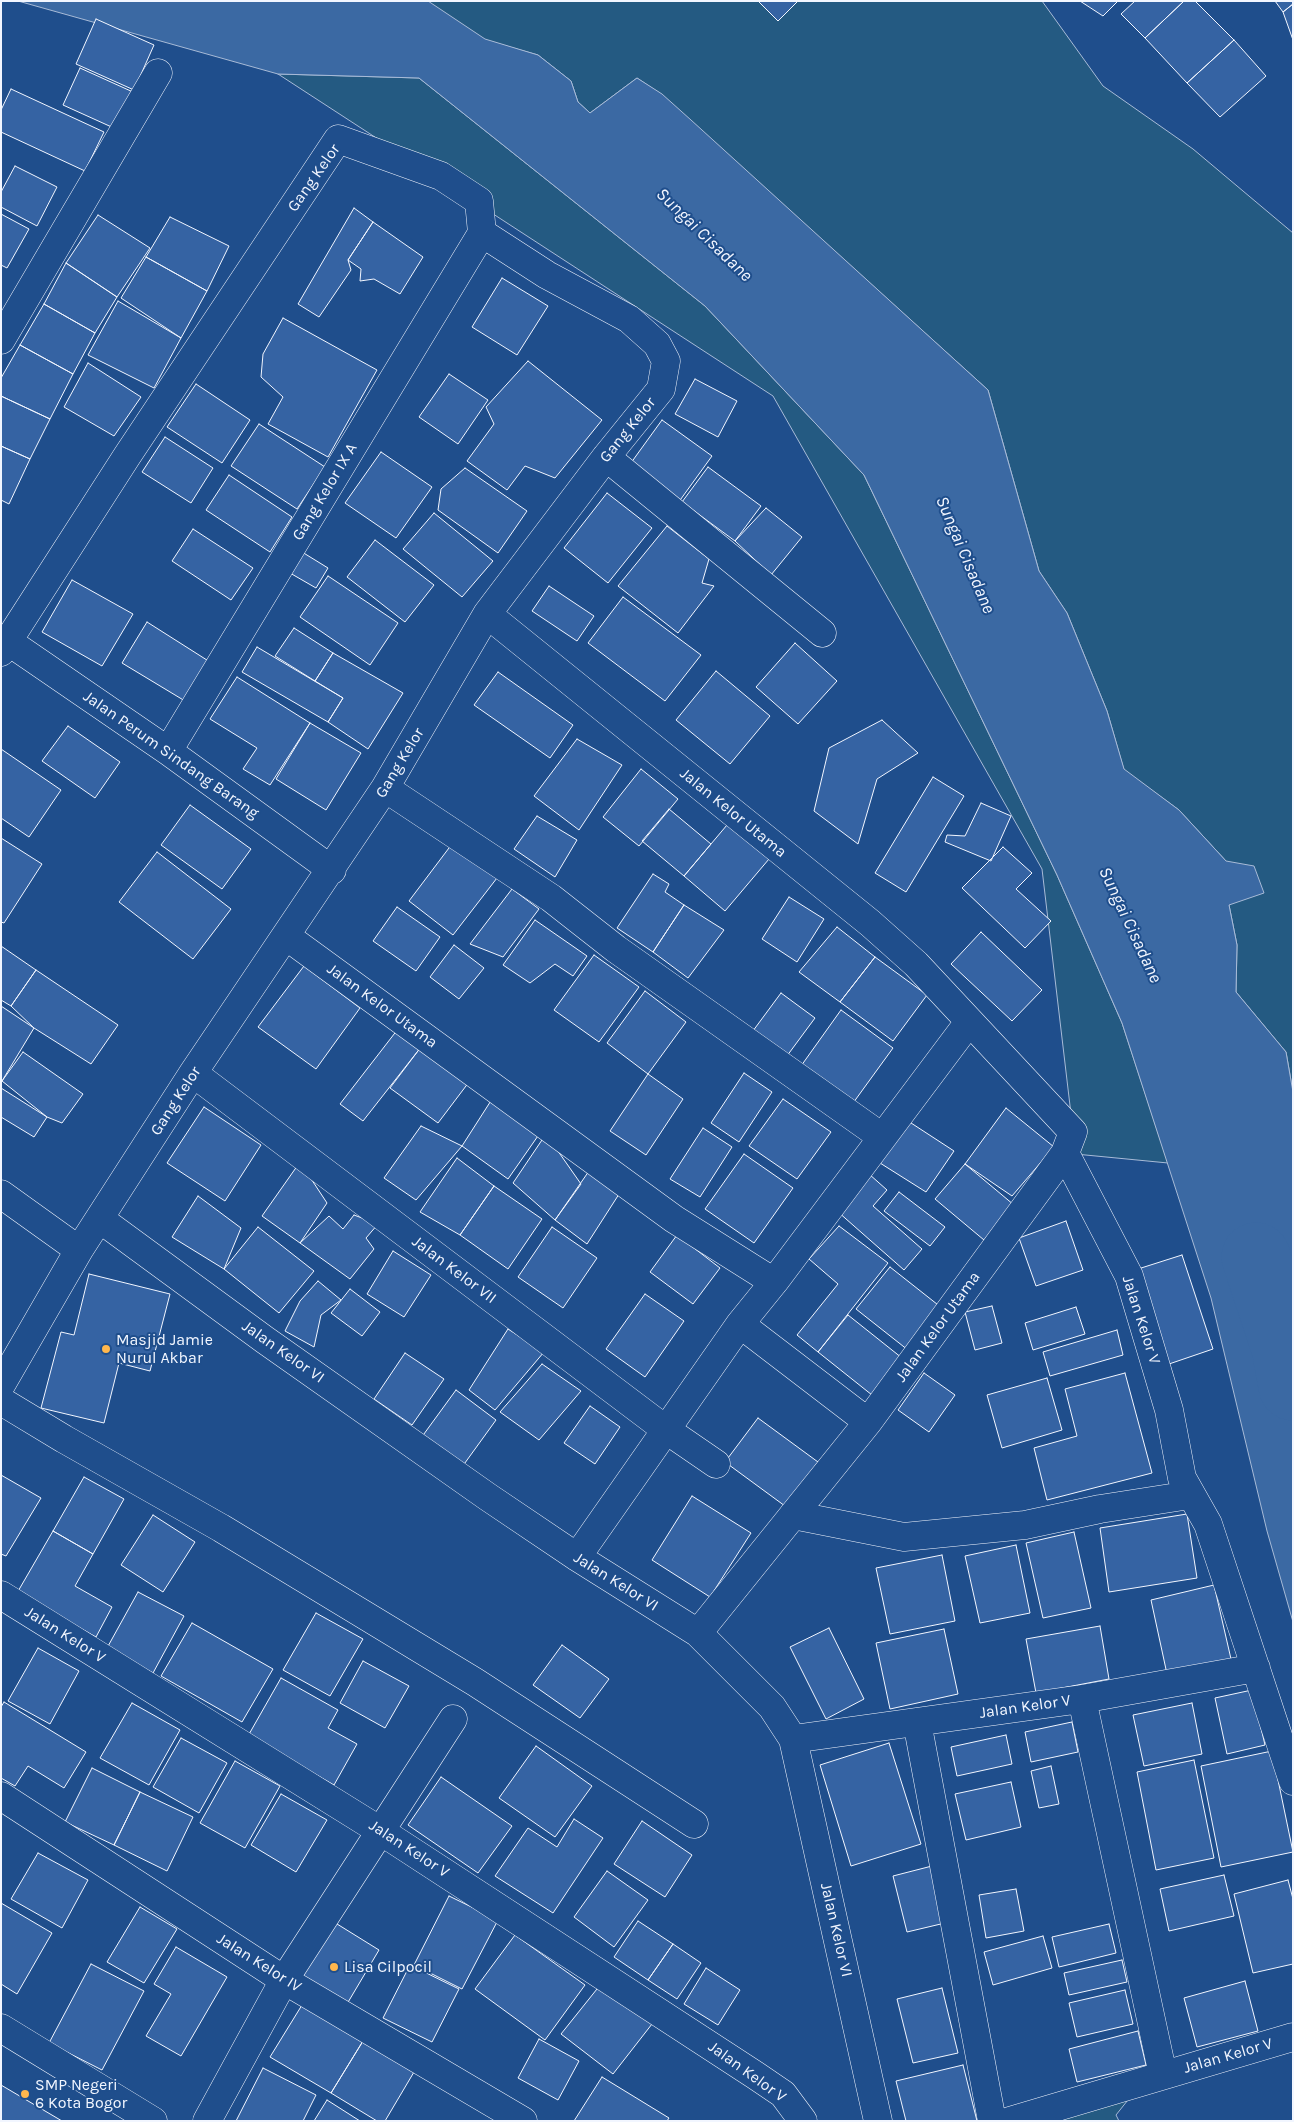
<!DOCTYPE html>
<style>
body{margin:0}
#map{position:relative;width:1294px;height:2122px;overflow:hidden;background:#1f4e8c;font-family:Karla,sans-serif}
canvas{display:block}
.frame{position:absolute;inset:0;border:2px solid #f2f6ff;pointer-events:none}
</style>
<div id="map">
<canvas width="1294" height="2122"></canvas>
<div class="frame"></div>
</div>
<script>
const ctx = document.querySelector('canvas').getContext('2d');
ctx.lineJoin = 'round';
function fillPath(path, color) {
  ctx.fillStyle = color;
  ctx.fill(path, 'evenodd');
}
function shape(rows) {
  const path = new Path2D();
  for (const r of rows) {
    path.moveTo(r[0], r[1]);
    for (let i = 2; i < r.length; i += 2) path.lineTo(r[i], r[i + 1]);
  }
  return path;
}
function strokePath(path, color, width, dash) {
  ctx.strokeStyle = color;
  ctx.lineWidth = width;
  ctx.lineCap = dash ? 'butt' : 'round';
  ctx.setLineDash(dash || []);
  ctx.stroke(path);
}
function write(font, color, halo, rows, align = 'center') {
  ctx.font = font + ' Karla,sans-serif';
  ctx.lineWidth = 4;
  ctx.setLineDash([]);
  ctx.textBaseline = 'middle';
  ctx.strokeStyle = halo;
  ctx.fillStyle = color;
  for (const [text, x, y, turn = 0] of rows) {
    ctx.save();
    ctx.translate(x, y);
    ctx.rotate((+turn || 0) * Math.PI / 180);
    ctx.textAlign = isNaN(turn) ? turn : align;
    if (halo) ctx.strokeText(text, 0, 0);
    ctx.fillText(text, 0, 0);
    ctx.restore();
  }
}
const green = shape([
 [425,1,1042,1,1103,86,1193,149,1293,233,1293,1092,1286,1052,1236,992,1237,945,1229,905,1226,861,1179,810,1124,770,1107,711,1067,613,1039,571,988,390,661,94,637,78,590,113,578,102,571,81,538,55,485,40,425,1],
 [278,74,419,78,705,306,864,475,1057,875,1122,1023,1168,1163,1065,1153,1073,1131,1042,869,773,396,278,74],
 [1143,2081,1116,2115,1119,2121,1010,2121,1143,2081]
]);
const water = shape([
 [18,1,428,1,485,39,538,55,571,81,578,102,590,113,637,78,662,94,691,120,988,390,1039,571,1067,613,1107,711,1124,769,1179,810,1226,861,1254,866,1264,893,1229,905,1237,945,1236,992,1286,1052,1293,1092,1293,1622,1267,1531,1211,1298,1122,1023,1057,875,864,475,705,306,419,78,278,74,18,1]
]);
const river = shape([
 [1256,1257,1286,1348,1293,1386]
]);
const building = shape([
 [758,1,798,1,778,21,758,1],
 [1080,1,1118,1,1103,16,1080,1],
 [1135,1,1184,1,1145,38,1121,14,1135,1],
 [1184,1,1195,1,1234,40,1187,83,1145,38,1184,1],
 [1275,1,1293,1,1293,4,1283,12,1275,1],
 [1293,4,1293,40,1283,12,1293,4],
 [96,19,154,45,134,90,76,64,96,19],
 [1234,40,1266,76,1220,117,1187,83,1234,40],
 [80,68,133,92,116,129,63,105,80,68],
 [11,89,104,132,85,171,1,132,1,110,11,89],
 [15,166,57,187,37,226,1,207,1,192,15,166],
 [354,208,373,222,348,260,351,270,319,317,298,304,354,208],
 [1,214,29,229,7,268,1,265,1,214],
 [98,215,150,248,117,297,66,263,98,215],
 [170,217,229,246,207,291,146,257,170,217],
 [373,222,423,257,400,294,374,279,360,281,361,269,348,260,373,222],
 [146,257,207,291,181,338,121,298,146,257],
 [66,263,117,297,95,333,44,304,66,263],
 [502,278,548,306,517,355,472,327,502,278],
 [118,301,181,338,154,388,88,355,118,301],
 [44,304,95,333,73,374,20,345,44,304],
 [283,318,377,370,328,457,268,424,283,397,261,377,263,354,283,318],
 [20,345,73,374,50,419,1,396,1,378,20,345],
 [528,361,602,420,555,478,525,466,507,490,467,461,494,424,486,407,528,361],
 [88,363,141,397,114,436,64,407,88,363],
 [449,374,488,400,458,444,419,417,449,374],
 [695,379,737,401,718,437,675,414,695,379],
 [196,384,250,420,222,463,167,427,196,384],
 [1,396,50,419,30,459,1,446,1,396],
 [662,420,712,456,678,503,628,467,662,420],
 [259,424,325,467,297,509,231,466,259,424],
 [165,437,213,468,191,503,142,472,165,437],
 [1,446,30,459,9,504,1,500,1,446],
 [381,452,432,487,396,538,345,503,381,452],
 [708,467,761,506,735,541,682,502,708,467],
 [465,468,527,511,498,553,438,510,441,489,465,468],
 [229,475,292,517,270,552,206,510,229,475],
 [607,493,652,528,608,583,564,548,607,493],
 [766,508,802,537,771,575,735,541,766,508],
 [434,513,493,561,462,597,403,549,434,513],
 [667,526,709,559,702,583,714,586,678,633,618,586,667,526],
 [193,529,253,568,231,600,172,561,193,529],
 [375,540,434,585,405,622,347,577,375,540],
 [302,552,328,568,316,588,290,573,302,552],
 [328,576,398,623,370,665,300,617,328,576],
 [72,580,133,614,102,666,42,632,72,580],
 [549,586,594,616,577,641,532,611,549,586],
 [623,597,701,655,665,701,588,643,623,597],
 [147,622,210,662,185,701,122,663,147,622],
 [294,628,333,653,315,681,275,656,294,628],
 [795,643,837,681,798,724,756,687,795,643],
 [257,647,343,698,328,722,242,672,257,647],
 [333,653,403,693,368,749,328,722,343,698,315,681,333,653],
 [716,671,770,716,730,764,676,720,716,671],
 [498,672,573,725,550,758,474,705,498,672],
 [237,677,310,723,270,785,243,769,257,748,210,719,237,677],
 [882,720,918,753,877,779,858,844,814,811,829,748,882,720],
 [310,723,361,753,326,810,276,779,310,723],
 [68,726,120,762,95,798,42,761,68,726],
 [577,739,622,765,579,830,534,796,577,739],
 [1,749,61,790,29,837,1,818,1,749],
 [641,769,678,799,639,846,603,817,641,769],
 [933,777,964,796,906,892,875,873,933,777],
 [981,803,1011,816,991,861,945,842,947,835,965,836,981,803],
 [190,805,251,849,222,889,161,845,190,805],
 [669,809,711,844,684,876,642,841,669,809],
 [537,816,577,840,555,877,514,849,537,816],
 [727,825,769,859,725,911,684,876,727,825],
 [1,838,42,864,4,923,1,922,1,838],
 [452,844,497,878,453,935,409,901,452,844],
 [1003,847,1032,873,1016,889,1051,921,1025,948,962,888,1003,847],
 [157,852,231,909,193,959,119,902,157,852],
 [653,874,669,884,665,892,684,905,653,952,617,928,653,874],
 [512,889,539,909,503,957,470,944,512,889],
 [789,897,824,919,797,962,762,939,789,897],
 [684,905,724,930,688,978,653,952,684,905],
 [397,907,440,937,416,971,373,941,397,907],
 [535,920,587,956,573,976,555,964,530,983,503,965,535,920],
 [837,927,875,957,840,1002,799,972,837,927],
 [981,932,1042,990,1012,1021,951,964,981,932],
 [454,945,484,968,459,999,430,977,454,945],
 [1,946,36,970,11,1006,1,1000,1,946],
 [594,955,639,987,599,1042,554,1010,594,955],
 [875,957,927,995,893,1041,840,1002,875,957],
 [304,966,360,1008,316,1069,258,1027,304,966],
 [36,970,118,1025,91,1064,34,1028,11,1006,36,970],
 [645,991,686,1022,648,1074,607,1043,645,991],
 [781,993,815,1018,781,1064,747,1039,781,993],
 [1,1006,34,1028,2,1081,1,1081,1,1006],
 [841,1010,893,1048,848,1110,796,1073,841,1010],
 [398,1029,421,1047,363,1121,340,1104,398,1029],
 [421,1047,469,1082,438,1123,390,1088,421,1047],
 [23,1052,83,1094,62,1123,47,1117,2,1081,23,1052],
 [744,1073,772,1092,739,1142,711,1123,744,1073],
 [648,1074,683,1099,646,1155,610,1131,648,1074],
 [1,1088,47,1117,34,1137,1,1117,1,1088],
 [494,1096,540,1133,508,1179,462,1146,494,1096],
 [783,1099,831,1132,797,1179,749,1146,783,1099],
 [204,1107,261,1145,225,1201,167,1163,204,1107],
 [1006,1108,1054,1147,1012,1196,965,1164,1006,1108],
 [908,1121,954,1151,926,1192,880,1163,908,1121],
 [421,1126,462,1146,416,1200,384,1178,421,1126],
 [703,1128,732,1147,700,1197,670,1179,703,1128],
 [546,1134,581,1184,555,1220,513,1183,546,1134],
 [744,1154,793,1188,754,1243,705,1209,744,1154],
 [457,1158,494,1186,460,1235,420,1212,457,1158],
 [300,1162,327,1203,300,1243,262,1216,300,1162],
 [965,1164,1014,1205,984,1240,935,1199,965,1164],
 [589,1171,621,1191,587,1244,555,1220,589,1171],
 [869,1174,887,1190,873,1206,922,1249,904,1270,837,1211,869,1174],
 [494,1186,542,1219,508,1269,460,1235,494,1186],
 [899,1192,945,1227,930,1246,884,1211,899,1192],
 [198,1196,241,1228,224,1269,172,1237,198,1196],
 [354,1215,378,1224,366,1238,374,1249,350,1279,300,1243,329,1216,343,1229,354,1215],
 [1066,1221,1083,1270,1036,1286,1019,1238,1066,1221],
 [839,1226,888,1263,818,1352,797,1335,838,1284,809,1259,839,1226],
 [258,1227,314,1271,279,1313,224,1269,258,1227],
 [552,1227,597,1258,563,1308,518,1277,552,1227],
 [677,1235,720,1268,693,1304,650,1272,677,1235],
 [393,1251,431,1275,404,1317,367,1294,393,1251],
 [1182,1255,1213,1349,1169,1364,1138,1269,1182,1255],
 [890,1267,947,1312,913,1354,856,1309,890,1267],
 [89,1274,170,1294,150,1371,119,1363,104,1423,41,1408,61,1332,74,1335,89,1274],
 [318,1281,341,1300,321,1315,314,1347,285,1331,300,1301,318,1281],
 [350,1289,380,1312,362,1336,331,1313,350,1289],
 [645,1294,684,1321,645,1377,606,1349,645,1294],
 [992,1306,1002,1343,975,1350,965,1312,992,1306],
 [1076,1307,1085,1334,1033,1350,1025,1323,1076,1307],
 [848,1315,902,1358,872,1395,818,1352,848,1315],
 [508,1329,544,1352,495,1410,469,1390,508,1329],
 [1117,1330,1123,1355,1050,1376,1043,1352,1117,1330],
 [405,1353,444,1379,412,1425,374,1399,405,1353],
 [542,1364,581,1391,539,1440,500,1412,542,1364],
 [924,1373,955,1395,929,1432,898,1410,924,1373],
 [1125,1373,1152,1473,1047,1500,1034,1448,1077,1436,1065,1389,1125,1373],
 [1047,1378,1062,1430,1002,1448,987,1395,1047,1378],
 [456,1390,496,1420,462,1467,421,1438,456,1390],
 [590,1406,620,1427,595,1464,564,1443,590,1406],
 [758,1418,818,1462,785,1506,725,1462,758,1418],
 [1,1475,41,1498,6,1556,1,1554,1,1475],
 [84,1477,124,1499,93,1554,53,1531,84,1477],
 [692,1496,751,1533,710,1597,652,1560,692,1496],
 [1187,1514,1197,1578,1109,1592,1100,1528,1187,1514],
 [153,1515,195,1542,163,1592,121,1565,153,1515],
 [53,1531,93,1554,75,1586,112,1607,96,1637,17,1593,53,1531],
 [1074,1532,1091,1608,1043,1618,1026,1543,1074,1532],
 [1016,1545,1030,1613,980,1623,965,1556,1016,1545],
 [942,1555,955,1621,890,1634,876,1568,942,1555],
 [1214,1585,1231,1659,1167,1674,1151,1600,1214,1585],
 [138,1592,184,1616,153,1673,107,1648,138,1592],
 [316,1613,363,1639,330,1696,283,1670,316,1613],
 [192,1623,273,1669,242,1722,161,1676,192,1623],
 [1100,1626,1109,1679,1036,1693,1026,1639,1100,1626],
 [829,1628,864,1699,826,1719,790,1647,829,1628],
 [944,1629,958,1694,890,1709,876,1643,944,1629],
 [562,1645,609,1679,580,1718,533,1685,562,1645],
 [38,1648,79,1671,50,1724,8,1701,38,1648],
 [363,1661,409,1686,385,1728,340,1703,363,1661],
 [281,1678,338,1710,328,1728,357,1744,334,1785,248,1736,281,1678],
 [1252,1690,1265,1745,1227,1754,1215,1698,1252,1690],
 [4,1702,86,1752,64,1788,28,1766,15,1786,1,1778,1,1707,4,1702],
 [132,1703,180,1730,149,1785,100,1758,132,1703],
 [1192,1703,1202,1754,1144,1766,1133,1715,1192,1703],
 [1072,1722,1078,1752,1031,1762,1025,1732,1072,1722],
 [1006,1735,1012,1764,957,1776,951,1747,1006,1735],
 [181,1738,227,1763,199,1813,153,1787,181,1738],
 [889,1743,921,1844,851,1866,820,1765,889,1743],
 [536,1746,592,1786,555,1837,499,1798,536,1746],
 [1272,1751,1293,1852,1221,1867,1201,1766,1272,1751],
 [1194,1760,1214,1858,1156,1870,1137,1772,1194,1760],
 [235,1761,280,1786,245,1848,200,1823,235,1761],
 [1051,1766,1059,1804,1039,1808,1031,1771,1051,1766],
 [92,1768,140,1792,114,1845,65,1822,92,1768],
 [441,1777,512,1826,478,1873,408,1825,441,1777],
 [1011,1782,1021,1827,966,1840,955,1794,1011,1782],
 [140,1792,193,1817,167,1871,114,1845,140,1792],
 [281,1794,327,1820,296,1872,251,1845,281,1794],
 [574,1819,603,1838,553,1913,495,1876,528,1828,557,1847,574,1819],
 [642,1821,692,1855,665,1897,614,1864,642,1821],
 [38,1853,88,1880,62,1928,11,1899,38,1853],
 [932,1866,945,1923,907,1932,893,1876,932,1866],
 [607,1871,648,1900,614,1947,574,1917,607,1871],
 [1224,1875,1234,1916,1169,1931,1160,1889,1224,1875],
 [1288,1880,1293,1899,1293,1964,1253,1973,1234,1894,1288,1880],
 [1016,1889,1024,1931,986,1938,979,1895,1016,1889],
 [449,1896,498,1920,462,1989,414,1965,449,1896],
 [1,1903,52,1933,17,1994,1,1984,1,1903],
 [140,1907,177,1929,144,1983,107,1962,140,1907],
 [329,1919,379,1950,344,2009,292,1979,329,1919],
 [638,1921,673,1944,648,1980,614,1957,638,1921],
 [1109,1924,1116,1953,1059,1967,1052,1937,1109,1924],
 [515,1935,585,1985,545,2040,475,1989,515,1935],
 [1043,1936,1052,1968,993,1985,984,1952,1043,1936],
 [673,1944,701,1963,677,1999,648,1980,673,1944],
 [176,1947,227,1977,181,2056,146,2036,171,1994,154,1984,176,1947],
 [1122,1960,1127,1982,1069,1995,1064,1973,1122,1960],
 [91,1964,144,1991,102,2070,49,2043,91,1964],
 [410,1965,459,1989,432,2042,383,2018,410,1965],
 [706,1968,740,1990,718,2025,684,2004,706,1968],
 [1245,1981,1258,2031,1197,2047,1184,1998,1245,1981],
 [601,1984,652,2024,613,2074,561,2034,601,1984],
 [942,1988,958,2053,913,2063,897,1999,942,1988],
 [1125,1990,1133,2024,1077,2037,1069,2003,1125,1990],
 [302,2005,363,2041,331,2093,270,2057,302,2005],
 [1138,2031,1146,2065,1077,2082,1069,2049,1138,2031],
 [539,2039,579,2061,558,2100,518,2078,539,2039],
 [363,2041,414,2072,385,2121,377,2121,331,2093,363,2041],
 [963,2065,977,2121,906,2121,896,2081,963,2065],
 [263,2068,316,2095,303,2121,236,2121,263,2068],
 [602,2077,669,2118,667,2121,574,2121,602,2077],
 [1,2085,62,2121,1,2121,1,2085],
 [327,2100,360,2121,314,2121,327,2100]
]);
const minor = shape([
 [1,340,158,73],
 [606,457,822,633],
 [487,614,870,923,916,964,1073,1132,1065,1153,868,1422,698,1633],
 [9,642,168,751,332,870],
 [1,652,127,456,338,139,441,176,479,201,482,233,547,275,629,319,657,344,666,361,661,389,606,457,487,614,385,788,193,1073,79,1250,1,1194],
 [168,751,482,233],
 [385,788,551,898,616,949,882,1137],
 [286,936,674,1219,774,1282],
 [193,1073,665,1429,716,1464],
 [1065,1153,1129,1276,1169,1410,1182,1478,1208,1524,1293,1781],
 [100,1219,265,1340,488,1497,577,1557,698,1633,772,1707,793,1739,878,2121],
 [740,1324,868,1422],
 [1,1385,79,1250],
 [1,1401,64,1439,221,1528,475,1682,694,1824],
 [793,1515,904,1537,1025,1525,1100,1509,1190,1495],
 [577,1557,740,1324,774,1282,969,1022],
 [1,1595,379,1830,755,2075,783,2094,803,2121],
 [1082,1699,1163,2075],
 [917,1722,992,2121],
 [793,1739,1082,1699,1256,1668],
 [1,1796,284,1980,523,2121],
 [1,2028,153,2121],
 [207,2121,284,1980,453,1719],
 [1010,2121,1293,2037]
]);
const markers = [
 [106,1349,5,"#ffb74d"],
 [334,1967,5,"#ffb74d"],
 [25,2094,5,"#ffb74d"]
];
const streetNames = [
 ["Gang Kelor",314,178,-55],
 ["Gang Kelor",628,430,-51],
 ["Gang Kelor IX A",325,492,-59],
 ["Jalan Perum Sindang Barang",171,755,35],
 ["Gang Kelor",400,763,-59],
 ["Jalan Kelor Utama",733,813,39],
 ["Jalan Kelor Utama",382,1006,36],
 ["Gang Kelor",176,1101,-57],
 ["Jalan Kelor VII",454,1270,37],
 ["Jalan Kelor V",1141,1320,72],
 ["Jalan Kelor Utama",938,1327,-54],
 ["Jalan Kelor VI",283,1352,35],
 ["Jalan Kelor VI",616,1582,32],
 ["Jalan Kelor V",65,1635,32],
 ["Jalan Kelor V",1025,1707,-8],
 ["Jalan Kelor V",409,1849,33],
 ["Jalan Kelor VI",836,1930,77],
 ["Jalan Kelor IV",259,1963,32],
 ["Jalan Kelor V",1228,2056,-16],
 ["Jalan Kelor V",747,2072,36]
];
const poiNames = [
 ["Masjid Jamie",116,1340],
 ["Nurul Akbar",116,1358],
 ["Lisa Cilpocil",344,1967],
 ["SMP Negeri",35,2085],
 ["6 Kota Bogor",35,2103]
];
const waterNames = [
 ["Sungai Cisadane",704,235,44],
 ["Sungai Cisadane",965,555,67],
 ["Sungai Cisadane",1130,925,65]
];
fillPath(green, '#245a82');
strokePath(green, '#a8bbd7', 1);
fillPath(water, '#3b69a3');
strokePath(water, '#a8bbd7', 1);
strokePath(river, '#3b69a3', 69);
fillPath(building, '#3563a3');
strokePath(building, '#f2f6ff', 1);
strokePath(minor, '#f2f6ff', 29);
strokePath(minor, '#1f4e8c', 28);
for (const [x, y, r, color] of markers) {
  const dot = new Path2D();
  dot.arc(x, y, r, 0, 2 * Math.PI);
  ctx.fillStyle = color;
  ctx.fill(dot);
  strokePath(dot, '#1f4e8c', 2);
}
write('16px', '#f2f6ff', '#1f4e8c', streetNames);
write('16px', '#f2f6ff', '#1f4e8c', poiNames, 'left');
write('italic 18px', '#f2f6ff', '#1f4e8c', waterNames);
</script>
